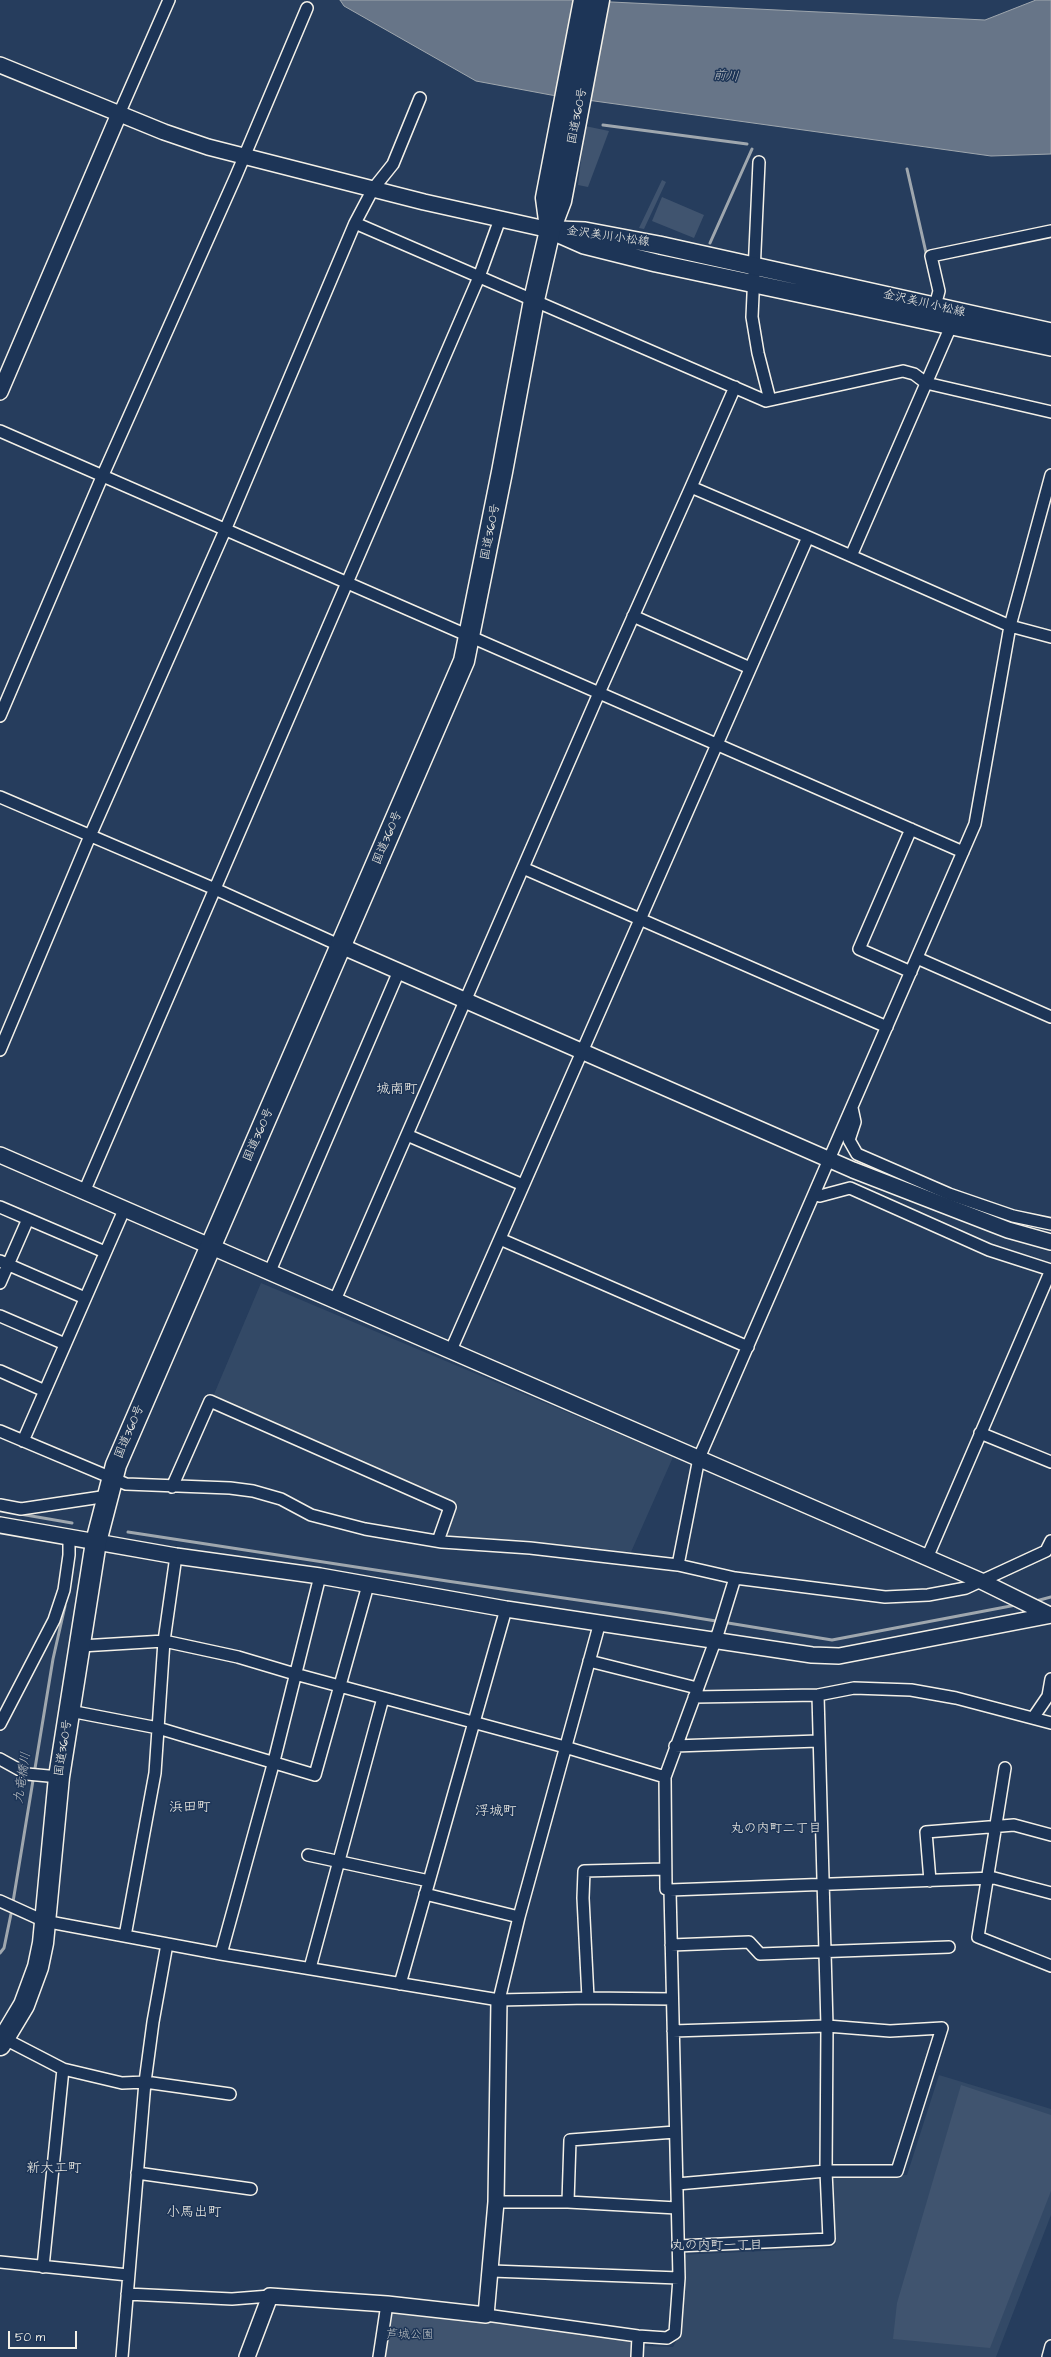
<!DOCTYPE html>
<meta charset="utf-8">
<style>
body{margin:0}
#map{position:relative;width:1051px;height:2357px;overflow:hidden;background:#263d5d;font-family:"Architects Daughter",sans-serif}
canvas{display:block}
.scale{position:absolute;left:8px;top:2331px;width:69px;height:18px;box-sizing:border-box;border:2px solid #f4f1e8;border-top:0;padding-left:5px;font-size:12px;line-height:14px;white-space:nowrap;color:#f4f1e8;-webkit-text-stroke:3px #1d3557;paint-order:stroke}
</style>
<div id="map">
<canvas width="1051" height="2357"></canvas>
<div class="scale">50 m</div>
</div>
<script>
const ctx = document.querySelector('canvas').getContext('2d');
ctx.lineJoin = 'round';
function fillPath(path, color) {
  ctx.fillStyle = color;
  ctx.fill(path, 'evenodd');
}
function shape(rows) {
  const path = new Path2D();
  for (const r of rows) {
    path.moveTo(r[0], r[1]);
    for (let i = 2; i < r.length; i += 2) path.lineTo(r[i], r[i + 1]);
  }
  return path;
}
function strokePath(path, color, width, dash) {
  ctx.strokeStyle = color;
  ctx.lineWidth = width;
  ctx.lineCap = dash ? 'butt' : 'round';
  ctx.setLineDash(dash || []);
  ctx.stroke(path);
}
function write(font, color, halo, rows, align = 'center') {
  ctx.font = font + ' "Architects Daughter","Klee One",sans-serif';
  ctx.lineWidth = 3;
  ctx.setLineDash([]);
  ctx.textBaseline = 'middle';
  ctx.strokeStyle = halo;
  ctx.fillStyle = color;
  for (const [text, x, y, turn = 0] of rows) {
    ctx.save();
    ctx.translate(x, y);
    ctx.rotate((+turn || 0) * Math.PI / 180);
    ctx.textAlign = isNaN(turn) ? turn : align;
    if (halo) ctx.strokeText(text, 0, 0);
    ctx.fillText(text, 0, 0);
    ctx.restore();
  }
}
const built = shape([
 [261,1283,673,1457,631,1552,450,1538,446,1531,458,1505,212,1399],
 [939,2075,1051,2109,1051,2215,996,2357,643,2357,644,2346,673,2347,679,2336,676,2255,830,2248,836,2244,833,2177,907,2175]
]);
const green = shape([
 [585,126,609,131,588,187,578,185],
 [662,180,666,182,644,229,639,228],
 [662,197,704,215,694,238,652,221],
 [961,2085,1051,2115,1051,2191,990,2348,893,2339,897,2303],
 [392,2311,632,2338,631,2357,384,2357]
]);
const water = shape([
 [340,0,570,0,985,20,1036,0,1051,0,1051,154,991,156,551,95,476,81,344,6,340,0]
]);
const stream = shape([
 [603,125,747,144],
 [907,169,927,257],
 [710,243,752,149],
 [20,1514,72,1523],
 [128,1532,447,1581,667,1613,832,1640,1016,1605],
 [1036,1601,1051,1597],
 [0,1953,4,1948,11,1914,53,1659,65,1606]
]);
const street = shape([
 [119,114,169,0],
 [759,162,752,317,758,353,770,400],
 [355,223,766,401,903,371,914,374,926,383,1051,412],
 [935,306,939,291,931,256,1051,231],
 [0,431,963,852],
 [691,487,735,387],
 [851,556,951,326],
 [633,616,750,668],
 [0,716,102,477,236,176,307,8],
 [0,797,215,889,341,946],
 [911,829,859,949,911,972],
 [523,868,887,1027],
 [917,958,1051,1017],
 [0,1050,90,836,226,528,355,223,373,189,393,164,420,98],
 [852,1108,855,1122,849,1140,857,1154,949,1194,1013,1216,1051,1224],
 [407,1135,523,1185],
 [84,1192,479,277,500,219],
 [814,1194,820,1196,850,1188,989,1250,1051,1270,927,1558],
 [0,1207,28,1219,0,1283],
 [28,1219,105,1252],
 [500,1239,748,1347],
 [0,1261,85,1298],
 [270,1271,399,971],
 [335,1300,599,693,691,487,808,537],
 [0,1316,65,1344],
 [451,1350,808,537,1010,626,1051,637],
 [0,1371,45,1391],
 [0,1431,126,1484,230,1488,253,1491,281,1499,311,1515,365,1529,442,1542,530,1548,678,1565,735,1578,885,1597,928,1595,966,1588,1046,1551,1051,1541],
 [980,1433,1051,1462],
 [23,1441,124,1210],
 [172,1487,210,1401,450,1507,438,1541],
 [0,1505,21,1509,108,1496],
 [678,1565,699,1458,975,824,1010,626,1051,475],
 [735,1578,718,1633,665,1777,666,1889,670,1890,994,1878,1051,1893],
 [81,1646,164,1641,238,1657,295,1674,565,1747,665,1777],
 [589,1661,697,1688],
 [694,1697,818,1695,854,1688,911,1690,956,1698,1051,1723],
 [70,1711,158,1728,315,1775,368,1585],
 [1033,1718,1048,1696,1051,1679],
 [0,1724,54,1620,64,1590,69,1555,69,1537],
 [675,1746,818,1741],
 [0,1759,27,1774,59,1777],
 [1005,1768,978,1937,1051,1966],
 [308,1855,429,1881],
 [930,1881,926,1832,1014,1825,1051,1835],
 [425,1894,519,1917],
 [0,1901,44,1921,221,1954,499,2000,588,1998,672,1999],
 [125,1936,155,1773,164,1641,176,1556],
 [671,1945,749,1942,760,1954,949,1947],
 [221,1954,274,1761,320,1576],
 [310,1968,383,1698],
 [400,1984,506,1609],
 [588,1998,583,1898,584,1871,664,1869],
 [499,2000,519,1917,600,1622],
 [673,2031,827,2026,890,2031,942,2028,897,2171,826,2171,677,2184],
 [5,2039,63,2069,122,2083,145,2082,230,2094],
 [137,2173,251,2189],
 [496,2202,568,2202,677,2208],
 [568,2202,570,2140,675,2132],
 [678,2246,829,2239,826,2171,827,2026,818,1695],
 [0,2262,128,2275],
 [43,2267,63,2069],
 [492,2271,679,2278],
 [127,2294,232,2299,270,2296],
 [486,2315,638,2336,667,2338,675,2333,679,2278,670,1890],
 [122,2357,145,2082,153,2022,167,1944],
 [379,2357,387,2304],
 [637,2357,638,2336],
 [1048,2357,1051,2346]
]);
const secondary = shape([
 [0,65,164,132,208,147,424,202,550,230],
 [0,392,119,114],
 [341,946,853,1170,1008,1230,1051,1242],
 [0,1155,981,1581,1050,1615],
 [0,1525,176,1556,320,1576,506,1609,812,1655,839,1656,1051,1615],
 [247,2357,270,2296,387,2304,486,2315,496,2202,499,2000]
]);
const primary = shape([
 [550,230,584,245,656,263,1051,347],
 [560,230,585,231,659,245,1051,332]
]);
const highway = shape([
 [550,228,546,198,584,0],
 [0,2045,24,2005,38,1967,43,1943,59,1777,96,1542,116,1465,464,661,502,472,534,300,550,230,561,201,599,0]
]);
const streetNames = [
 ["国道360号",578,116,-79],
 ["金沢美川小松線",608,237,8],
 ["金沢美川小松線",924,304,13],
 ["国道360号",491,532,-79],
 ["国道360号",388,838,-67],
 ["国道360号",259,1135,-66],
 ["国道360号",130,1432,-67],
 ["国道360号",64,1748,-81]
];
const parkNames = [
 ["芦城公園",410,2335]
];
const waterNames = [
 ["前川",726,77,4],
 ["九竜橋川",23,1778,-81]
];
const neighbourhoodNames = [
 ["丸の内町二丁目",776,1829],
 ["丸の内町一丁目",717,2246]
];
const quarterNames = [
 ["城南町",397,1090],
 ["浜田町",190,1808],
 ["浮城町",496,1812],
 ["新大工町",54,2169],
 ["小馬出町",194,2213]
];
fillPath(built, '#334966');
fillPath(green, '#40546f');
fillPath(water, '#677588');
strokePath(water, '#9fa7ae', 1);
strokePath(stream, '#9fa7ae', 3);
strokePath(street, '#f4f1e8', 14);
strokePath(secondary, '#f4f1e8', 18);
strokePath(primary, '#f4f1e8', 20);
strokePath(highway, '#f4f1e8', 23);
strokePath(street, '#1d3557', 11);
strokePath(secondary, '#1d3557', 15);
strokePath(primary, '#1d3557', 17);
strokePath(highway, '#1d3557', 20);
write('12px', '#f4f1e8', '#1d3557', streetNames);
write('12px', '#bec2c4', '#1d3557', parkNames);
write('italic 13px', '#bcbfc2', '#1d3557', waterNames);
write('13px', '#f4f1e8', '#1d3557', neighbourhoodNames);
write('14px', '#f4f1e8', '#1d3557', quarterNames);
</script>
